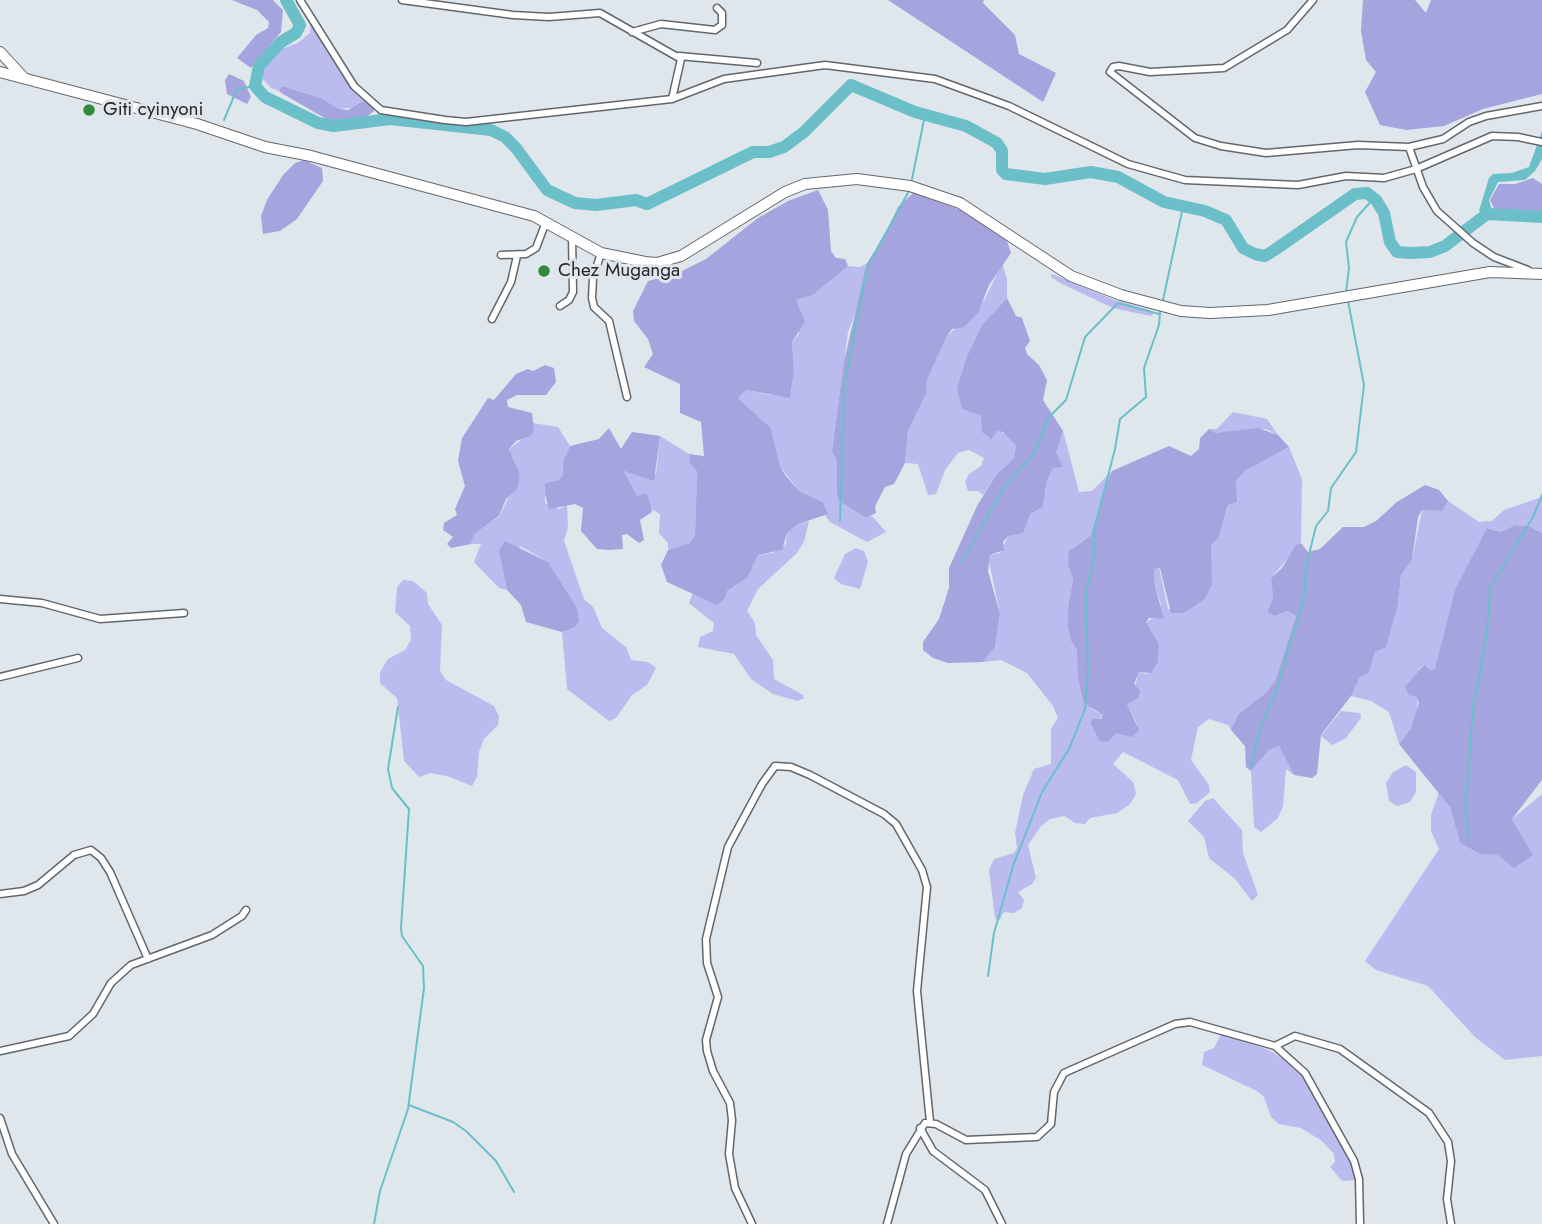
<!DOCTYPE html>
<style>
body{margin:0}
canvas{display:block;background:#dfe6ec}
</style>
<canvas width="1542" height="1224"></canvas>
<script>
const ctx = document.querySelector('canvas').getContext('2d');
ctx.lineJoin = 'round';
function fillPath(path, color) {
  ctx.fillStyle = color;
  ctx.fill(path, 'evenodd');
}
function shape(rows) {
  const path = new Path2D();
  for (const r of rows) {
    path.moveTo(r[0], r[1]);
    for (let i = 2; i < r.length; i += 2) path.lineTo(r[i], r[i + 1]);
  }
  return path;
}
function strokePath(path, color, width, dash) {
  ctx.strokeStyle = color;
  ctx.lineWidth = width;
  ctx.lineCap = dash ? 'butt' : 'round';
  ctx.setLineDash(dash || []);
  ctx.stroke(path);
}
function write(font, color, halo, rows, align = 'center') {
  ctx.font = font + ' Jost,sans-serif';
  ctx.lineWidth = 6;
  ctx.setLineDash([]);
  ctx.textBaseline = 'middle';
  ctx.strokeStyle = halo;
  ctx.fillStyle = color;
  for (const [text, x, y, turn = 0] of rows) {
    ctx.save();
    ctx.translate(x, y);
    ctx.rotate((+turn || 0) * Math.PI / 180);
    ctx.textAlign = isNaN(turn) ? turn : align;
    if (halo) ctx.strokeText(text, 0, 0);
    ctx.fillText(text, 0, 0);
    ctx.restore();
  }
}
const green = shape([
 [311,20,353,87,365,100,358,107,339,109,321,98,282,86,279,91,271,88,260,76,278,50,298,43,310,33],
 [867,263,860,301,848,332,832,451,837,460,839,501,866,518,872,516,886,532,867,542,830,522,825,516,827,514,823,502,799,491,780,466,771,428,738,398,746,390,770,395,791,393,794,370,792,342,799,334,796,300,813,295,848,266,860,267],
 [1002,263,1007,279,1007,298,982,325,967,356,958,389,962,409,981,416,984,423,1011,437,1016,445,1014,458,996,475,983,495,978,491,968,491,965,482,969,474,981,466,984,458,969,450,958,453,945,470,936,494,928,495,918,464,905,463,908,431,926,394,927,380,947,336,985,299],
 [1052,274,1112,299,1150,310,1154,313,1151,316,1113,308,1060,283,1051,277],
 [1233,412,1267,419,1278,435,1266,429,1214,433,1209,429,1217,429],
 [533,423,558,427,570,446,563,462,563,475,559,480,545,483,545,503,559,509,567,505,568,527,564,541,584,599,593,607,602,628,626,647,631,660,648,662,656,668,647,685,632,695,616,718,609,721,567,689,562,632,574,628,578,620,576,608,548,562,520,546,504,573,507,590,499,588,474,562,481,544,471,544,474,533,499,517,520,474,509,449,534,430],
 [1063,431,1079,492,1092,491,1112,471,1103,491,1102,501,1090,536,1074,547,1068,565,1073,580,1068,608,1071,641,1077,650,1083,697,1092,709,1103,715,1097,722,1116,733,1137,724,1127,704,1131,700,1139,672,1147,674,1158,662,1159,645,1146,627,1146,622,1154,618,1161,604,1155,586,1154,569,1159,567,1168,609,1184,613,1204,600,1211,545,1224,519,1236,481,1245,471,1289,447,1302,479,1301,543,1271,578,1273,598,1267,613,1275,616,1288,611,1296,616,1275,681,1266,693,1238,714,1231,730,1228,725,1209,719,1198,727,1191,760,1209,785,1210,792,1197,803,1190,804,1178,780,1123,752,1113,764,1133,782,1136,794,1130,804,1117,813,1090,818,1085,824,1075,823,1065,816,1050,819,1041,826,1028,845,1036,878,1032,884,1018,892,1024,900,1022,908,1014,913,1004,912,999,921,995,918,989,870,994,859,1014,853,1017,848,1015,833,1023,795,1034,769,1051,764,1051,729,1058,718,1053,706,1027,673,1001,660,983,662,995,647,1000,614,989,561,990,555,1000,553,1008,536,1030,514,1043,507,1047,480],
 [660,436,689,454,690,464,697,470,695,536,691,543,668,550,668,543,659,533,660,514,649,508,649,499,637,497,624,470,656,474],
 [1542,497,1542,533,1529,526,1515,525,1501,532,1488,528,1435,669,1430,670,1423,665,1419,670,1417,713,1411,728,1399,744,1389,712,1371,701,1351,696,1360,677,1369,673,1375,651,1398,604,1401,575,1412,560,1422,510,1441,511,1448,501,1479,522,1492,521,1504,510],
 [809,521,804,542,796,554,758,589,747,611,755,623,756,635,773,660,774,679,803,695,804,698,798,701,773,694,751,679,734,654,698,647,700,637,713,631,714,623,689,603,693,592,703,596,727,591,748,577,758,555,773,553,786,544,787,533,798,524],
 [856,548,864,551,868,562,860,589,841,584,834,578,845,554],
 [403,580,413,581,427,593,428,604,442,625,440,671,446,680,494,706,499,716,498,725,484,739,479,752,477,777,472,786,447,776,430,773,419,777,404,761,397,698,380,683,380,672,388,659,405,650,411,640,410,626,395,612,397,587],
 [1341,711,1360,713,1361,718,1346,738,1332,745,1321,736],
 [1279,746,1294,775,1286,769,1283,806,1278,818,1261,832,1254,827,1251,771,1269,750],
 [1406,765,1416,772,1416,792,1410,802,1397,806,1389,801,1386,783,1393,772],
 [1439,792,1450,807,1460,843,1480,854,1498,855,1533,855,1512,819,1542,794,1542,1056,1505,1060,1475,1037,1428,986,1376,970,1365,961,1439,849,1431,831,1431,815],
 [1213,798,1242,830,1243,853,1258,895,1252,901,1235,879,1209,858,1204,837,1188,821,1205,801],
 [1221,1034,1269,1050,1296,1067,1331,1123,1354,1167,1356,1180,1342,1181,1330,1167,1335,1162,1334,1154,1322,1141,1301,1128,1279,1124,1271,1117,1264,1097,1257,1091,1202,1065,1204,1052,1214,1048]
]);
const forest = shape([
 [232,0,273,0,283,10,281,32,251,68,237,58,256,35,268,28,269,22,257,10],
 [888,0,984,0,983,3,1015,35,1019,54,1056,73,1043,102],
 [1363,0,1415,0,1426,13,1431,0,1542,0,1542,94,1483,109,1444,126,1406,130,1380,125,1365,92,1376,72,1366,60,1361,31],
 [229,74,244,81,251,97,247,104,227,94,225,80],
 [282,86,321,98,339,109,348,110,365,100,374,106,374,111,361,121,330,121,283,94,279,91],
 [304,160,322,168,323,181,297,219,280,231,263,234,261,216,267,200,283,175,295,163],
 [1533,178,1542,184,1542,215,1496,212,1490,200,1499,184,1515,184],
 [818,190,828,210,831,251,836,258,845,259,848,266,813,295,796,300,805,322,792,342,794,371,790,398,746,390,738,398,771,428,780,466,786,476,799,491,823,502,828,514,798,524,787,533,782,550,758,555,748,577,727,591,725,598,717,605,667,582,661,565,668,550,690,543,695,536,697,471,690,464,689,454,704,456,701,422,680,413,680,384,644,367,653,354,648,339,634,321,633,311,648,281,678,273,706,259,758,218,788,201],
 [913,193,966,212,1007,241,1011,253,989,285,978,313,964,327,952,329,947,336,927,380,926,394,908,431,905,463,894,484,885,487,875,506,876,513,866,518,839,501,837,493,837,461,832,451,844,361,867,263,884,237,898,207],
 [1007,298,1016,316,1022,318,1030,341,1025,348,1027,354,1039,365,1047,380,1043,400,1063,431,1056,453,1063,467,1053,468,1047,480,1043,507,1030,514,1023,533,1008,536,1003,542,1004,550,990,555,988,571,1000,614,995,647,983,662,948,663,933,658,923,650,923,642,939,619,949,588,949,568,977,506,996,475,1014,458,1016,445,1003,432,997,431,991,439,982,432,981,416,962,409,957,389,967,356,982,325],
 [545,365,554,368,556,382,546,395,517,395,507,400,508,407,532,413,534,430,531,436,516,441,509,449,520,474,517,489,506,499,499,516,474,534,471,544,451,548,447,544,453,537,443,530,444,523,457,515,455,509,465,486,458,461,462,438,488,398,494,400,516,374,528,369,533,371],
 [609,428,621,449,632,432,660,436,654,481,624,471,637,496,646,493,649,499,652,512,640,520,644,540,639,543,627,534,622,535,623,549,609,550,597,549,581,531,583,508,575,504,549,509,545,494,545,483,559,480,563,475,563,462,570,446,599,439],
 [1258,428,1278,435,1289,447,1245,471,1236,481,1237,502,1228,505,1218,538,1211,545,1212,585,1204,600,1184,613,1171,613,1160,568,1154,569,1155,586,1164,619,1149,618,1146,622,1159,645,1158,662,1151,673,1139,672,1134,684,1140,691,1138,698,1127,704,1139,730,1132,737,1116,733,1108,742,1100,741,1090,723,1093,719,1101,719,1103,715,1084,703,1078,678,1077,650,1071,641,1068,627,1068,608,1073,580,1068,565,1069,551,1090,536,1102,501,1103,491,1112,471,1169,446,1191,456,1199,449,1200,438,1209,429,1215,433],
 [1425,485,1439,490,1448,501,1442,511,1422,510,1418,517,1412,560,1401,575,1398,604,1386,647,1375,652,1369,673,1360,677,1351,696,1321,735,1317,774,1312,778,1294,775,1279,746,1269,750,1251,771,1246,767,1245,746,1231,730,1238,714,1266,693,1275,681,1296,616,1288,611,1275,616,1267,613,1273,598,1271,578,1282,568,1296,545,1301,543,1308,552,1320,549,1343,527,1364,527,1376,521,1397,502],
 [1515,525,1529,526,1542,533,1542,780,1512,819,1533,855,1514,868,1498,855,1480,854,1460,843,1450,807,1399,744,1411,728,1419,703,1417,697,1409,695,1405,687,1424,665,1430,670,1435,669,1455,590,1487,528,1501,532],
 [505,541,548,562,577,608,579,621,574,628,562,632,526,622,521,605,507,590,499,550]
]);
const water = shape([
 [1542,131,1542,159,1535,171,1525,180,1498,182,1489,200,1492,211,1487,214,1479,211,1489,178,1493,174,1512,173,1529,167]
]);
const stream = shape([
 [224,120,237,89,255,86],
 [912,179,925,115],
 [1346,292,1349,268,1346,242,1357,217,1374,198],
 [1163,300,1183,207],
 [840,521,844,387,867,267,909,191],
 [961,563,1004,487,1034,454,1049,417,1066,400,1085,337,1118,303,1159,314],
 [1251,768,1259,731,1276,692,1304,598,1306,567,1316,526,1328,511,1331,488,1356,452,1364,385,1348,301],
 [1468,840,1466,802,1473,709,1487,633,1490,588,1533,517,1542,495],
 [988,976,994,933,1013,866,1042,792,1069,749,1085,709,1088,672,1086,591,1093,565,1095,526,1115,449,1120,419,1146,397,1144,368,1159,325,1160,312],
 [409,1105,453,1122,466,1131,496,1161,514,1192],
 [374,1224,380,1191,408,1109,424,988,423,966,402,936,401,928,409,809,392,788,388,769,398,707]
]);
const river = shape([
 [286,0,300,25,296,33,281,42,259,66,255,86,265,97,318,123,334,126,390,119,491,130,505,137,516,148,547,190,575,203,596,205,636,200,647,204,753,152,769,152,784,147,804,132,851,85,915,112,966,126,997,143,1002,151,1002,170,1006,174,1045,179,1091,172,1118,177,1164,202,1205,211,1226,220,1243,248,1255,254,1265,256,1276,249,1355,194,1367,193,1376,200,1384,213,1390,242,1397,252,1410,253,1430,252,1445,246,1487,214,1542,217]
]);
const minor = shape([
 [300,0,354,86,381,110,445,120,466,122,672,99,724,79,825,65,935,79,1009,106,1128,164,1185,180,1298,185,1346,176,1384,178,1416,169,1492,136,1518,137,1542,142],
 [402,0,513,15,549,17,600,13,681,59,672,99],
 [1313,0,1287,30,1224,68,1150,72,1119,66,1113,67,1110,72,1195,138,1221,146,1266,153,1358,145,1409,147,1443,139,1469,122,1486,116,1542,106],
 [632,32,661,24,715,30,722,25,722,13,717,8],
 [679,56,757,63],
 [1409,147,1423,187,1437,211,1473,243,1494,257,1528,270],
 [601,253,593,278,592,298,594,307,609,321,627,397],
 [501,255,526,254,536,248,546,222],
 [560,306,569,300,573,292,572,236],
 [492,319,511,282,517,256],
 [0,599,42,603,100,619,184,613],
 [0,677,78,658],
 [0,894,24,891,38,885,74,855,91,850,101,858,110,872,148,959],
 [1275,1046,1295,1036,1340,1049,1429,1113,1448,1142,1451,1161,1447,1199,1451,1224],
 [0,1051,69,1036,93,1014,111,983,131,965,212,935,242,916,246,910],
 [0,1118,12,1154,54,1224],
 [920,1128,933,1151,985,1190,1002,1224],
 [752,1224,735,1188,729,1154,732,1120,730,1103,713,1071,707,1051,706,1040,718,997,707,963,706,939,728,847,762,784,775,766,791,767,810,775,884,814,896,824,922,870,927,887,917,991,930,1122],
 [887,1224,906,1154,925,1123,936,1124,966,1140,1037,1137,1051,1124,1054,1092,1064,1073,1175,1024,1190,1022,1275,1046,1305,1073,1354,1161,1359,1179,1360,1224]
]);
const trunk = shape([
 [0,52,24,78],
 [0,72,197,124,265,147,311,156,534,216,601,253,645,262,657,263,681,256,785,192,805,184,857,179,910,186,960,203,1071,276,1121,295,1181,311,1210,313,1268,310,1490,272,1542,274]
]);
const markers = [
 [89,110,7,"#328b3c"],
 [544,271,7,"#328b3c"]
];
const poiNames = [
 ["Giti cyinyoni",103,110],
 ["Chez Muganga",558,271]
];
fillPath(green, '#bbbbf0');
fillPath(forest, '#a5a4de');
fillPath(water, '#6abfc9');
strokePath(stream, '#6abfc9', 2);
strokePath(river, '#6abfc9', 12);
strokePath(minor, '#62676c', 9);
strokePath(trunk, '#62676c', 12);
strokePath(minor, '#fff', 6);
strokePath(trunk, '#fff', 10);
for (const [x, y, r, color] of markers) {
  const dot = new Path2D();
  dot.arc(x, y, r, 0, 2 * Math.PI);
  ctx.fillStyle = color;
  ctx.fill(dot);
  strokePath(dot, '#dfe6ec', 2.5);
}
write('19px', '#252729', '#dfe6ec', poiNames, 'left');
</script>
